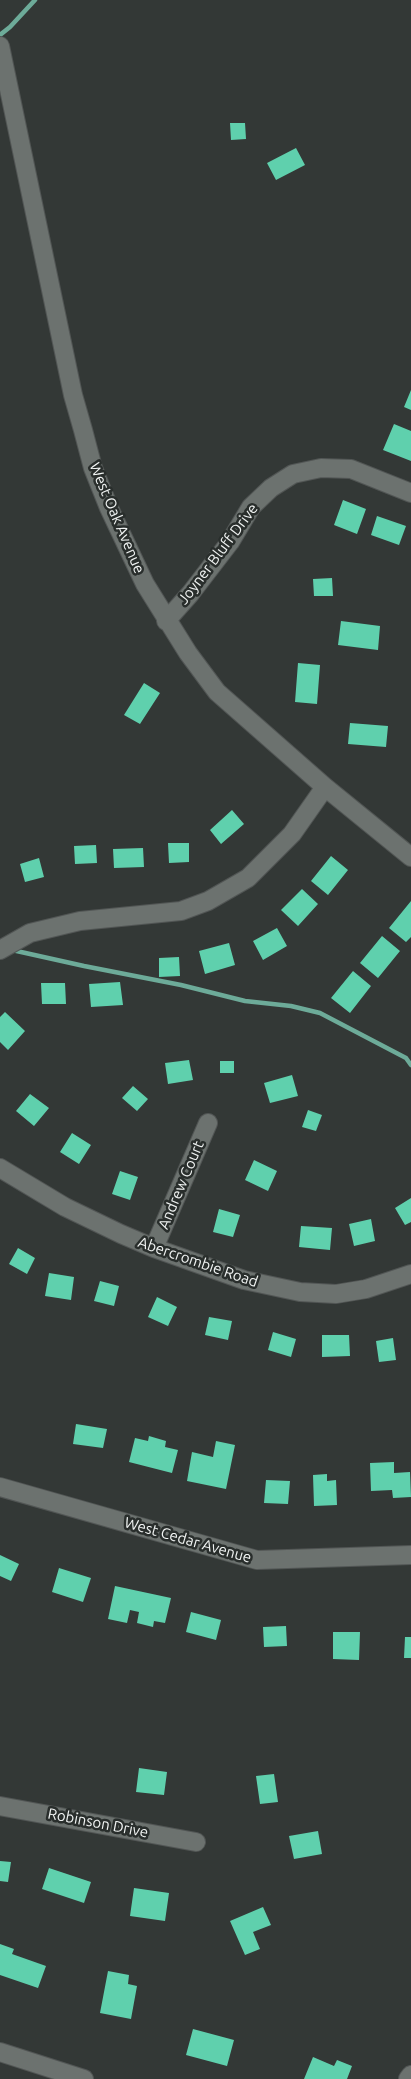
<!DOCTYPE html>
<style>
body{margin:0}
canvas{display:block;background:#333836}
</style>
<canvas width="411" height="2079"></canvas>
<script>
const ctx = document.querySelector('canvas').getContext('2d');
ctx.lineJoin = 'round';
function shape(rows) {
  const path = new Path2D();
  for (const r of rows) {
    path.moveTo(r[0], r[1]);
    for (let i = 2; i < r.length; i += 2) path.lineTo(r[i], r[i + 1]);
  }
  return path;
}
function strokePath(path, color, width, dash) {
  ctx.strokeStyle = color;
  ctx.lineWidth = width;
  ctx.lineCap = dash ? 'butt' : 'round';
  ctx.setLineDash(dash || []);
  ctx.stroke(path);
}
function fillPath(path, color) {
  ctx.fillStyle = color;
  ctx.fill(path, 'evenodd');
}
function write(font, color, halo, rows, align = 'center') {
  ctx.font = font + ' Ubuntu,sans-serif';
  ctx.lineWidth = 5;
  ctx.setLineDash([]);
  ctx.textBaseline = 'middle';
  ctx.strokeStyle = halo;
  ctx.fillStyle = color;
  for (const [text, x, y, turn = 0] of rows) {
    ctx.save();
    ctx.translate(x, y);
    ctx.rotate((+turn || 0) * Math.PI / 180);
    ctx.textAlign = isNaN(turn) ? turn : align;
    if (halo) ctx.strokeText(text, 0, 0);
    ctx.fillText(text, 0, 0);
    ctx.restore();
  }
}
const stream = shape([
 [0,35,10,27,35,0],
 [12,950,84,966,181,985,245,1001,291,1006,320,1013,406,1058,411,1065]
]);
const building = shape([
 [230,123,245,123,246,139,231,140],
 [296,148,305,165,276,180,267,163],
 [411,390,411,410,404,407],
 [394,424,411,431,411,461,383,450],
 [343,500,366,509,357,534,334,525],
 [377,516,406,526,399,545,371,535],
 [332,578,333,596,314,596,313,579],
 [341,621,380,626,378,650,338,645],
 [298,663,320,665,317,704,295,702],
 [144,683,160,693,140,724,124,715],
 [350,723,388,726,386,747,348,744],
 [232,810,244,824,221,844,210,830],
 [168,843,189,843,189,862,169,863],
 [96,845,97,863,75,864,74,846],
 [143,848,144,867,114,868,113,849],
 [331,856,348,870,328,895,311,881],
 [39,858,44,877,25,882,20,864],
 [302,889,318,904,298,926,281,910],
 [411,901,411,937,406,942,389,928],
 [277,928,287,946,263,960,253,941],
 [382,936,400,951,378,978,360,963],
 [229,943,235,965,205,974,199,951],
 [179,957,180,976,159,977,159,958],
 [353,971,371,986,350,1013,331,998],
 [120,982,123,1005,91,1007,89,984],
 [41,983,65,983,66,1004,42,1004],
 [5,1012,25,1031,8,1050,0,1042,0,1017],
 [189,1060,193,1080,168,1084,165,1063],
 [220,1061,234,1061,234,1073,220,1073],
 [292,1075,298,1096,270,1103,264,1083],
 [133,1086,148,1099,137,1111,122,1098],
 [30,1094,49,1108,34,1126,16,1111],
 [308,1110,322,1115,316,1131,302,1127],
 [72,1133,91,1145,79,1164,60,1152],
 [254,1160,277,1171,268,1191,245,1180],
 [120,1171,138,1177,130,1200,112,1194],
 [411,1198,411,1222,405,1225,395,1208],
 [219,1209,240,1215,233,1237,213,1232],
 [371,1219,375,1241,354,1246,349,1224],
 [301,1226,332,1228,330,1250,299,1247],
 [18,1248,35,1258,27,1274,9,1264],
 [49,1273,74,1277,71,1300,45,1296],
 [100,1281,119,1286,114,1306,94,1301],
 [157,1297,177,1307,168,1326,148,1317],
 [209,1317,232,1321,228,1340,205,1335],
 [273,1332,296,1339,291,1357,268,1350],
 [322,1335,349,1335,350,1356,322,1357],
 [393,1338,396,1360,379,1362,376,1341],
 [76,1424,107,1429,103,1448,73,1444],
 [149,1436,166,1441,165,1447,178,1450,172,1473,129,1462,135,1438,148,1441],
 [216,1441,235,1445,226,1489,187,1481,192,1452,213,1457],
 [394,1462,394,1473,410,1472,411,1497,393,1498,392,1490,371,1491,370,1463],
 [327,1474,327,1481,336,1480,337,1505,314,1506,313,1475],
 [266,1480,290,1481,288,1504,264,1503],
 [0,1555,19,1564,11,1581,0,1576],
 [59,1568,91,1578,83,1602,52,1592],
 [115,1586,171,1598,165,1623,154,1621,153,1627,137,1623,139,1612,130,1610,127,1623,108,1619],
 [191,1612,221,1620,216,1640,186,1632],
 [286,1626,287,1646,264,1647,263,1627],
 [333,1632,360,1632,359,1660,333,1659],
 [405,1637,411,1637,411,1658,404,1658],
 [139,1768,167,1772,164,1795,136,1792],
 [274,1774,278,1802,260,1804,256,1776],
 [318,1831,322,1854,294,1859,289,1836],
 [0,1861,11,1862,8,1882,0,1881],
 [49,1868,91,1882,84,1903,42,1889],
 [134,1888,169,1893,165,1921,130,1916],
 [263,1907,271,1925,253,1932,260,1949,245,1955,230,1921],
 [0,1944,14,1949,12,1954,46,1966,38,1988,0,1975],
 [108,1971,129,1975,128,1984,137,1986,131,2019,100,2013],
 [193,2029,234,2040,227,2066,186,2055],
 [313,2057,334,2066,337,2060,352,2066,347,2079,304,2079]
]);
const minor = shape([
 [0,46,73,395,83,430,93,468,109,508,145,584,188,653,217,692,325,787,411,857],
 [166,621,190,594,230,542,251,507,271,488,293,474,321,468,351,469,411,493],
 [0,950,30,933,80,921,181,911,208,901,248,878,292,834,325,787],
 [0,1168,65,1207,121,1234,154,1248,244,1280,300,1292,336,1294,366,1289,411,1274],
 [154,1248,208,1123],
 [0,1487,257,1560,411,1555],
 [0,1806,196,1842],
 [0,2052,84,2079],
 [408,2079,411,2075]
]);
const streetNames = [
 ["West Oak Avenue",117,518,67],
 ["Joyner Bluff Drive",218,554,-53],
 ["Andrew Court",181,1185,-67],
 ["Abercrombie Road",198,1262,19],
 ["West Cedar Avenue",188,1540,16],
 ["Robinson Drive",98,1823,11]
];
strokePath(stream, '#6dab99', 4.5);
fillPath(building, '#5fd0ad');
strokePath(minor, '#525655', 20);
strokePath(minor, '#6c726f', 18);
write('15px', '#f1f4f3', '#292e2c', streetNames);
</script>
